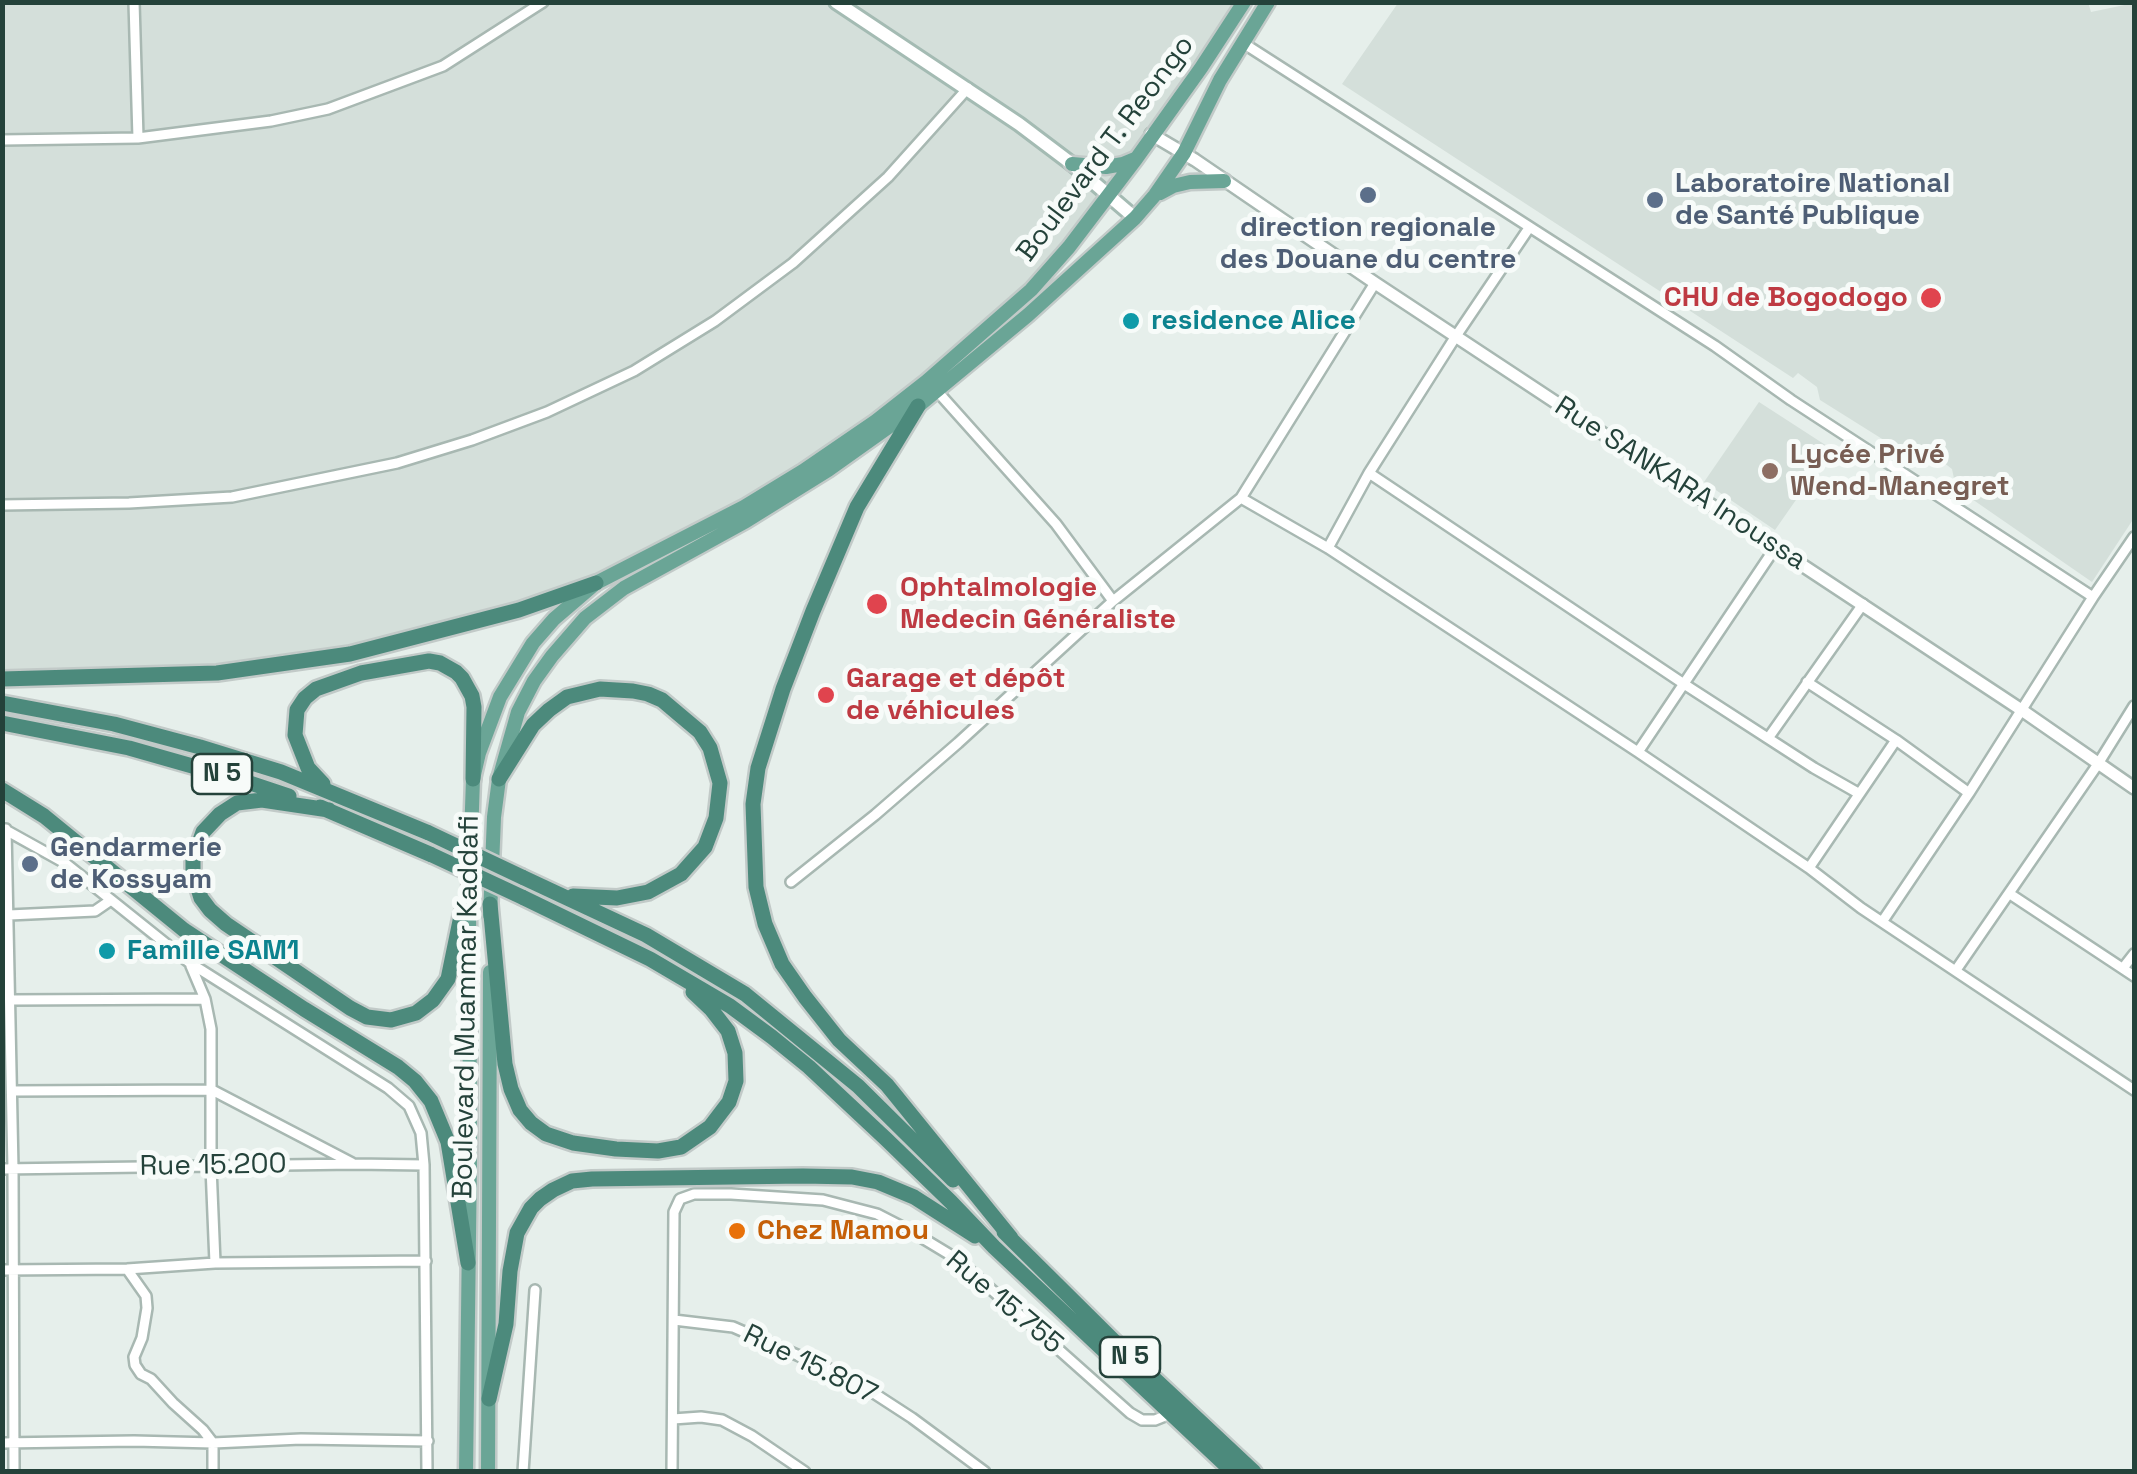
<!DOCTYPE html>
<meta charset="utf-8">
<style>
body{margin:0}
#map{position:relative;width:2137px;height:1474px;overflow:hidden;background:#e6efeb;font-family:"Space Grotesk",sans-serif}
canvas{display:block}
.frame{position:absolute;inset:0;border:5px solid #24423a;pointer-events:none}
</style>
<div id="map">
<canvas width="2137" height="1474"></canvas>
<div class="frame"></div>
</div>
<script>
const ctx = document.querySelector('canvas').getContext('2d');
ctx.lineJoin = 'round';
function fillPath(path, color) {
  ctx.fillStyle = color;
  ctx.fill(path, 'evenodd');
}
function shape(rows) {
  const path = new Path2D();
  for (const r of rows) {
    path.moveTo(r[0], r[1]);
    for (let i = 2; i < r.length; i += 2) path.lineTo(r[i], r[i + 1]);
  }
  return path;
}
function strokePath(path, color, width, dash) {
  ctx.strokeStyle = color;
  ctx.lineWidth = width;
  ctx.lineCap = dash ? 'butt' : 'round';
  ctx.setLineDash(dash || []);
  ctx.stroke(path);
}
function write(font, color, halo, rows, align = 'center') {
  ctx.font = font + ' "Space Grotesk",sans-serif';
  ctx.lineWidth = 10;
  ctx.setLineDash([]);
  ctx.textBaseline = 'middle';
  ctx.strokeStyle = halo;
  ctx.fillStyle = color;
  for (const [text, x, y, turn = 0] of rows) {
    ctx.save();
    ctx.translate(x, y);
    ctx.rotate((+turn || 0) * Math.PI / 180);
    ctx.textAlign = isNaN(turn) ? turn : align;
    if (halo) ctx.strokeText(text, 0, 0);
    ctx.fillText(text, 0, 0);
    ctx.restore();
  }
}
const built = shape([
 [2088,2,2091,12,2134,3,2134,518,2092,582,1956,488,1952,469,1921,445,1903,452,1820,400,1817,387,1798,373,1793,378,1342,84,1398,3],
 [2,3,1243,3,1031,290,803,471,596,583,350,654,217,673,3,679],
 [1759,402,1827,446,1828,454,1775,530,1704,482]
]);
const minor = shape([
 [134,2,138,138],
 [1243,43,1715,346,1791,400,2093,597],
 [2,140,138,138,271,121,328,109,443,66,543,2],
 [937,391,1056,524,1113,601],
 [1369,473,1684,684,1814,768,1858,793],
 [1241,498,1328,548,1638,752,1809,868,1861,908,2134,1090],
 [2,505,129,503,232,497,397,463,472,440,547,412,634,371,715,321,793,263,888,177,968,88],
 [1328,548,1369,473,1456,336,1529,228],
 [1807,682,1896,740,1969,793],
 [1769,737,1863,604],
 [1638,752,1775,548],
 [2,828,65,863,190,963,388,1088,409,1106,421,1133,424,1165,427,1472],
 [6,829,13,1169,14,1472],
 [1809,868,1896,740],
 [791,882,875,815,958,743,1113,601,1241,498,1375,283],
 [2010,894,2134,976],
 [9,915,95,911,111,900],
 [1882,922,1969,793,2093,597,2134,537],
 [191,966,205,999,211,1029,211,1167,215,1263],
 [2123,968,2134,954],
 [1956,970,2098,764,2134,706],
 [11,1000,205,999],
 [12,1091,212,1090,352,1163],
 [2,1169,354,1164,424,1165],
 [127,1269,146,1296,147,1308,142,1338,134,1357,135,1365,141,1374,151,1379,173,1403,203,1430,213,1443,213,1472],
 [2,1270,127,1269,215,1263,426,1261],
 [674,1320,733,1327,852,1379,912,1418,985,1472],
 [673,1419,701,1417,722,1420,752,1436,805,1472],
 [2,1443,134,1441,213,1443,301,1439,428,1441],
 [523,1472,535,1290],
 [672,1472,674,1212,680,1199,694,1194,731,1194,823,1200,877,1214,914,1233,957,1259,1130,1413,1142,1420,1155,1420,1170,1414]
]);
const tertiary = shape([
 [1151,134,1195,160,1375,283,2023,711,2134,788]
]);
const secondary = shape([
 [836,2,1019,124,1072,164,1135,218]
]);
const primary = shape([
 [1072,164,1106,167,1123,164,1135,159],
 [1160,193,1173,186,1190,182,1224,181],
 [490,915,494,817,499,779,518,712,534,681,552,656,585,618,624,588,746,521,828,470,918,406,1028,315,1135,218,1155,195,1184,153,1220,80,1268,2],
 [466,1472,470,1158,469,896,473,779,479,753,500,697,533,643,554,619,596,583,744,507,803,471,876,421,927,381,1031,290,1069,247,1136,159,1201,68,1244,2],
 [488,1472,490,972]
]);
const trunk = shape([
 [918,406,857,507,813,611,783,689,758,768,753,804,756,887,765,924,782,964,805,997,839,1040,887,1085,1011,1238],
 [2,679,217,673,350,654,519,610,596,583],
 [2,703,114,724,200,747,281,772,429,833],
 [2,723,129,748,238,779,289,796],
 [499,779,533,725,549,710,567,697,600,689,633,691,648,694,662,700,700,732,710,748,720,783,716,818,705,847,681,874,648,892,617,898,573,896],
 [323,784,308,768,295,735,297,710,305,698,316,689,361,673,429,661,440,663,456,672,462,678,472,696,474,707,473,779],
 [2,790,44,816,184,930,304,1009,398,1067,415,1081,431,1101,448,1142,468,1263],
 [320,807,432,855],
 [329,810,262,800,237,803,220,814,203,832,193,860,193,872,201,898,210,910,226,924,350,1008,367,1017,391,1020,416,1013,433,1000,448,979,461,916,469,896],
 [522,877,646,935,745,994,858,1086,953,1180],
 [522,897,650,959,730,1006,772,1037,809,1067,886,1139,951,1202,994,1247,1233,1472],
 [490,904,505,1064,511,1089,520,1110,531,1123,546,1134,573,1143,616,1149,658,1151,681,1147,710,1127,729,1102,736,1081,735,1053,728,1031,711,1009,693,992],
 [1004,1232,1114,1341,1254,1472],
 [489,1399,506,1324,510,1271,517,1233,531,1208,540,1199,553,1190,572,1181,592,1179,803,1176,852,1177,878,1182,914,1197,975,1236]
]);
const trunkBridge = shape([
 [429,833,522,877],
 [432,855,522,897]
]);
const markers = [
 [1368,195,10,"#5c6f8a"],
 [1655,200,10,"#5c6f8a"],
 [1931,298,12,"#e0444e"],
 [1131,321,10,"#0f9aa8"],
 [1770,471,10,"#8d6e63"],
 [877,604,12,"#e0444e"],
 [826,695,10,"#e0444e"],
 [30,864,10,"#5c6f8a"],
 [107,951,10,"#0f9aa8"],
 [737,1231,10,"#e8710a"]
];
const shields = [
 [222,774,60],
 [1130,1357,60]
];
const shieldNames = [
 ["N 5",222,774],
 ["N 5",1130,1357]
];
const streetNames = [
 ["Boulevard T. Reongo",1106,149,-53],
 ["Rue SANKARA Inoussa",1680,484,33],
 ["Boulevard Muammar Kaddafi",467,1007,-89],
 ["Rue 15.200",213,1166,-1],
 ["Rue 15.755",1004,1303,40],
 ["Rue 15.807",810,1365,26]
];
const serviceNames = [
 ["Laboratoire National",1675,184],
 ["de Santé Publique",1675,216],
 ["direction regionale",1368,228,"center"],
 ["des Douane du centre",1368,260,"center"],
 ["Gendarmerie",50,848],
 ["de Kossyam",50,880]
];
const healthNames = [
 ["CHU de Bogodogo",1908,298,"right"],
 ["Ophtalmologie",900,588],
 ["Medecin Généraliste",900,620],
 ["Garage et dépôt",846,679],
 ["de véhicules",846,711]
];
const cultureNames = [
 ["residence Alice",1151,321],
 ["Famille SAM1",127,951]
];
const educationNames = [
 ["Lycée Privé",1790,455],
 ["Wend-Manegret",1790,487]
];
const foodNames = [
 ["Chez Mamou",757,1231]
];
fillPath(built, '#d4dfda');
strokePath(minor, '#a8b8b2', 14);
strokePath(tertiary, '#a8b8b2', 16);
strokePath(secondary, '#a4bbb3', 18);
strokePath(primary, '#c2cac8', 19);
strokePath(trunk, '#c2cac8', 20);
strokePath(minor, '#fff', 9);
strokePath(tertiary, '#fff', 11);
strokePath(secondary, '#fff', 12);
strokePath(primary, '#6aa596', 14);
strokePath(trunk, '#4c8a7c', 15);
strokePath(trunkBridge, '#c2cac8', 20, []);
strokePath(trunkBridge, '#4c8a7c', 15);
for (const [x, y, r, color] of markers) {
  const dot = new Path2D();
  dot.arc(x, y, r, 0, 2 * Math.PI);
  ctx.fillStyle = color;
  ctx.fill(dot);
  strokePath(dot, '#f7fbf9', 4);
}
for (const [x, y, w] of shields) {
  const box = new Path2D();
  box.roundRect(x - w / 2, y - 20, w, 40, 8);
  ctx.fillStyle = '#f7fbf9';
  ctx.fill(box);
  strokePath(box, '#24423a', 2.5);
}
write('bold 25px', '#24423a', null, shieldNames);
write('28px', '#24423a', '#f7fbf9', streetNames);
write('bold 28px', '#4e5e75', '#f7fbf9', serviceNames, 'left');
write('bold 28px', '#be3a42', '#f7fbf9', healthNames, 'left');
write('bold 28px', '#0d838f', '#f7fbf9', cultureNames, 'left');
write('bold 28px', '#785e54', '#f7fbf9', educationNames, 'left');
write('bold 28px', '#c56008', '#f7fbf9', foodNames, 'left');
</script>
